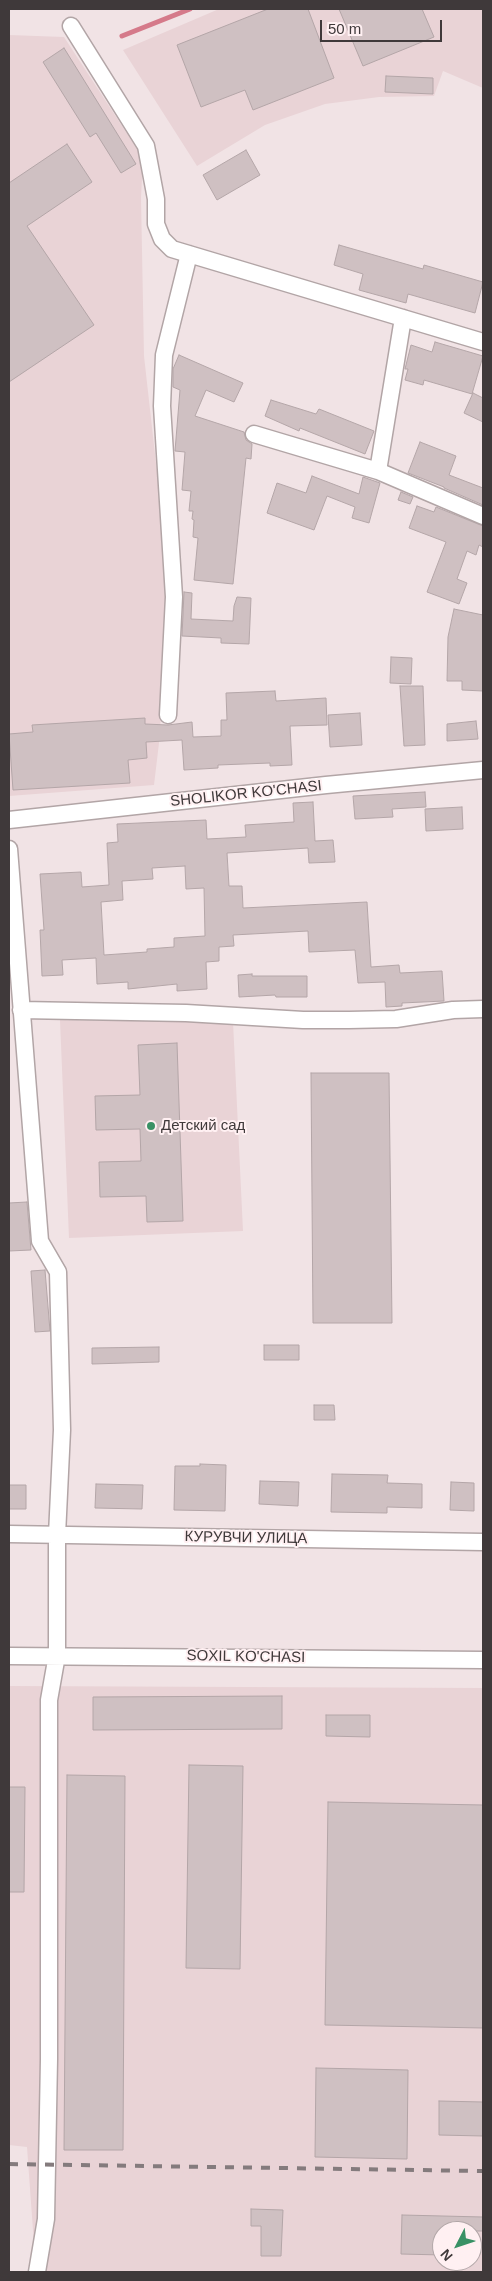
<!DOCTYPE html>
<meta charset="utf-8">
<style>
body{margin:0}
#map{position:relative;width:492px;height:2281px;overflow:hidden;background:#f1e3e5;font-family:Arial,sans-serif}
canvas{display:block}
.frame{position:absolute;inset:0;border:10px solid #3f393a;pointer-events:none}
.north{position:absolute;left:432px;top:2221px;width:50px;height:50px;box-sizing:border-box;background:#fff0f2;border:1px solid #b2a7a8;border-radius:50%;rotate:229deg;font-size:14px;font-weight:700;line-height:20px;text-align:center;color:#3f393a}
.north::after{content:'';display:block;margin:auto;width:18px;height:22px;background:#399165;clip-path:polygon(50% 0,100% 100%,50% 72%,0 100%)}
.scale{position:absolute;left:320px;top:20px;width:122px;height:22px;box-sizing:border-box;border:2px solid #3f393a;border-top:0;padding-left:6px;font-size:15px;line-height:18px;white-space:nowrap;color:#3f393a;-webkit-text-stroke:4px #fff0f2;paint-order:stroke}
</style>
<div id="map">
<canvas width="492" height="2281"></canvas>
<div class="frame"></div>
<div class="north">N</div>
<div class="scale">50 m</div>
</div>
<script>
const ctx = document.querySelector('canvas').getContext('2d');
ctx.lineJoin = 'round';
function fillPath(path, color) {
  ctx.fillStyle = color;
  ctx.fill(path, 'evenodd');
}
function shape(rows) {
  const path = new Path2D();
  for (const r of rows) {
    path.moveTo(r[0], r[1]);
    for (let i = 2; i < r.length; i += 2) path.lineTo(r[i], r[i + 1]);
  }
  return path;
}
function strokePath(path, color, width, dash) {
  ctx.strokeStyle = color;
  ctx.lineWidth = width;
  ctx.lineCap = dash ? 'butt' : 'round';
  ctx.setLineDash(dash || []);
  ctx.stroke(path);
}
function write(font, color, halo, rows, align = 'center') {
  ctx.font = font + ' Arial,sans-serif';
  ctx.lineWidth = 4;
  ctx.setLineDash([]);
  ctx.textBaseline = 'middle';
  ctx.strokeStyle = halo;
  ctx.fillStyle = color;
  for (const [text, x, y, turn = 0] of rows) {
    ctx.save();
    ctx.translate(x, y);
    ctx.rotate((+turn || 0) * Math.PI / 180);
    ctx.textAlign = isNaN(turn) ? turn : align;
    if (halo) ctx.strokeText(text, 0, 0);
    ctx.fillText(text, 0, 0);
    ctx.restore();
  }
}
const built = shape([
 [219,9,483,9,483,88,443,71,434,96,379,97,325,104,265,125,197,166,123,50],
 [9,35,64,37,143,158,141,198,144,356,170,588,159,743,154,785,9,796],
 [60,1020,233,1022,243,1231,69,1238],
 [9,1686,483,1688,483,2272,36,2272,27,2147,9,2145],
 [442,2231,472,2231,472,2261,442,2261]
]);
const stream = shape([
 [122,36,190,9]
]);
const building = shape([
 [268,9,308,9,334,78,253,110,245,90,201,107,177,45,268,9],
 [339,9,422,9,434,37,363,66,339,9],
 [64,48,136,164,121,173,96,133,90,137,43,62,64,48],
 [386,76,433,78,433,94,385,92,386,76],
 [67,144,92,182,27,226,94,325,9,382,9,183,67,144],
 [246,150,260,175,217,200,203,175,246,150],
 [339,245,423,269,424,265,483,282,475,313,408,294,406,303,359,290,363,274,334,265,339,245],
 [435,342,483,356,472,394,424,380,423,385,405,380,408,369,405,369,411,345,432,352,435,342],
 [179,355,243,383,234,402,206,390,195,416,244,432,246,440,252,444,251,459,246,458,233,584,194,580,198,538,193,537,194,520,192,519,193,511,189,511,191,491,182,490,185,452,175,451,180,390,173,387,173,369,179,355],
 [473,393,483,398,483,422,464,413,473,393],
 [271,400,316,414,319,409,374,431,365,454,300,428,299,431,265,416,271,400],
 [420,442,456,456,449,475,483,488,483,505,444,488,444,487,408,473,420,442],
 [312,476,359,494,363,477,380,483,369,523,352,518,355,507,327,496,314,530,267,513,277,483,306,493,312,476],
 [401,492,413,497,410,504,398,500,401,492],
 [417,506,434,512,436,507,483,526,483,547,479,545,476,555,467,551,457,579,467,583,459,604,427,592,446,542,409,528,417,506],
 [184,592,192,593,191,619,233,621,234,606,237,597,251,598,249,644,221,643,221,638,182,636,184,592],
 [454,609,483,615,483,691,462,690,462,681,447,681,448,637,454,609],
 [391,657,412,658,411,684,390,683,391,657],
 [400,686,423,686,425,745,404,746,400,686],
 [275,691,276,701,326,698,327,725,290,726,292,765,270,766,270,763,218,765,218,768,184,770,182,740,146,742,147,758,128,760,130,783,13,790,9,734,33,732,32,725,145,718,145,724,168,725,192,722,193,737,221,736,221,720,227,720,226,693,275,691],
 [360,713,362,745,330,747,328,715,360,713],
 [476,721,478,739,447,741,447,724,476,721],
 [425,792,426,807,392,809,393,817,355,819,353,796,425,792],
 [313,802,315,841,333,840,335,862,309,863,308,848,227,853,229,886,242,886,243,908,367,902,371,967,399,965,400,973,442,971,444,1001,402,1003,402,1006,386,1007,385,982,358,983,355,950,309,952,308,931,233,935,234,946,219,947,219,961,206,962,207,989,177,991,177,984,128,989,128,982,97,984,96,958,62,960,63,975,42,976,40,930,44,930,40,874,81,872,82,887,109,885,107,843,118,842,117,824,206,820,207,839,246,837,245,825,294,822,293,803,313,802],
 [185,866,186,889,204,888,205,936,174,938,174,947,147,949,147,952,104,955,101,902,123,900,122,881,153,879,152,868,185,866],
 [462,807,463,829,426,831,425,809,462,807],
 [252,974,252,976,307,976,307,997,276,997,275,995,239,997,238,975,252,974],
 [177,1043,183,1221,147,1222,146,1196,100,1197,99,1162,141,1161,140,1129,96,1130,95,1096,140,1095,138,1045,177,1043],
 [311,1073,389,1073,392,1323,313,1323,311,1073],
 [27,1202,31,1250,9,1251,9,1203,27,1202],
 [45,1270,50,1331,35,1332,31,1271,45,1270],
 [264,1345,299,1345,299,1360,264,1360,264,1345],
 [159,1347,159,1362,92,1364,92,1348,159,1347],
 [314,1405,334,1405,335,1420,314,1420,314,1405],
 [200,1464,226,1465,225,1511,174,1510,175,1466,200,1466,200,1464],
 [332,1474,388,1475,387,1483,422,1484,422,1508,387,1507,387,1513,331,1512,332,1474],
 [260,1481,299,1482,298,1506,259,1504,260,1481],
 [451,1482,474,1483,474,1511,450,1510,451,1482],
 [96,1484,143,1485,142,1509,95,1508,96,1484],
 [9,1485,26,1485,26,1509,9,1509,9,1485],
 [282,1696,282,1729,93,1730,93,1697,282,1696],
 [326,1715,370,1715,370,1737,326,1736,326,1715],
 [189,1765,243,1766,240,1969,186,1968,189,1765],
 [67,1775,125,1776,123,2150,64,2150,67,1775],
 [9,1787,25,1787,24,1892,9,1892,9,1787],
 [328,1802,483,1805,483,2028,325,2025,328,1802],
 [316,2068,408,2070,407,2159,315,2157,316,2068],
 [439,2101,483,2102,483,2136,439,2135,439,2101],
 [251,2209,283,2210,281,2256,261,2256,261,2226,251,2226,251,2209],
 [402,2215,483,2217,483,2231,442,2231,442,2255,401,2254,402,2215]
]);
const minor = shape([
 [71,26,146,146,156,199,156,224,162,239,172,249,483,342],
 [254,434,378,471,483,516],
 [378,471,403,318],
 [168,715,174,597,162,406,164,355,189,254],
 [9,820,326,785,483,770],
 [9,849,40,1241,58,1272,62,1430,57,1535,57,1655,49,1700,49,2059,46,2219,37,2272],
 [21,1010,186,1013,303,1020,349,1020,396,1019,453,1010,483,1009],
 [9,1534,483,1542],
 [9,1656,483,1660]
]);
const rail = shape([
 [9,2164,483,2171]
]);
const markers = [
 [151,1126,5,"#399165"]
];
const streetNames = [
 ["SHOLIKOR KO'CHASI",246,794,-6],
 ["КУРУВЧИ УЛИЦА",246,1538,1],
 ["SOXIL KO'CHASI",246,1657,1]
];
const poiNames = [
 ["Детский сад",161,1126]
];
fillPath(built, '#e9d3d6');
strokePath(stream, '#d57a8a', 5);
fillPath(building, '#cfc0c2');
strokePath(building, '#b4a6a8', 1);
strokePath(minor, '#b2a5a6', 19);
strokePath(minor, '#fff', 16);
strokePath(rail, '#847b7d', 4, [9, 9]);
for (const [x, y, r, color] of markers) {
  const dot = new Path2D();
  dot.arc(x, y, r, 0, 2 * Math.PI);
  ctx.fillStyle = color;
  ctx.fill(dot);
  strokePath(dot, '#fff0f2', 2);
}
write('15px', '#3f393a', '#fff0f2', streetNames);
write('15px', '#3f393a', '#fff0f2', poiNames, 'left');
</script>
